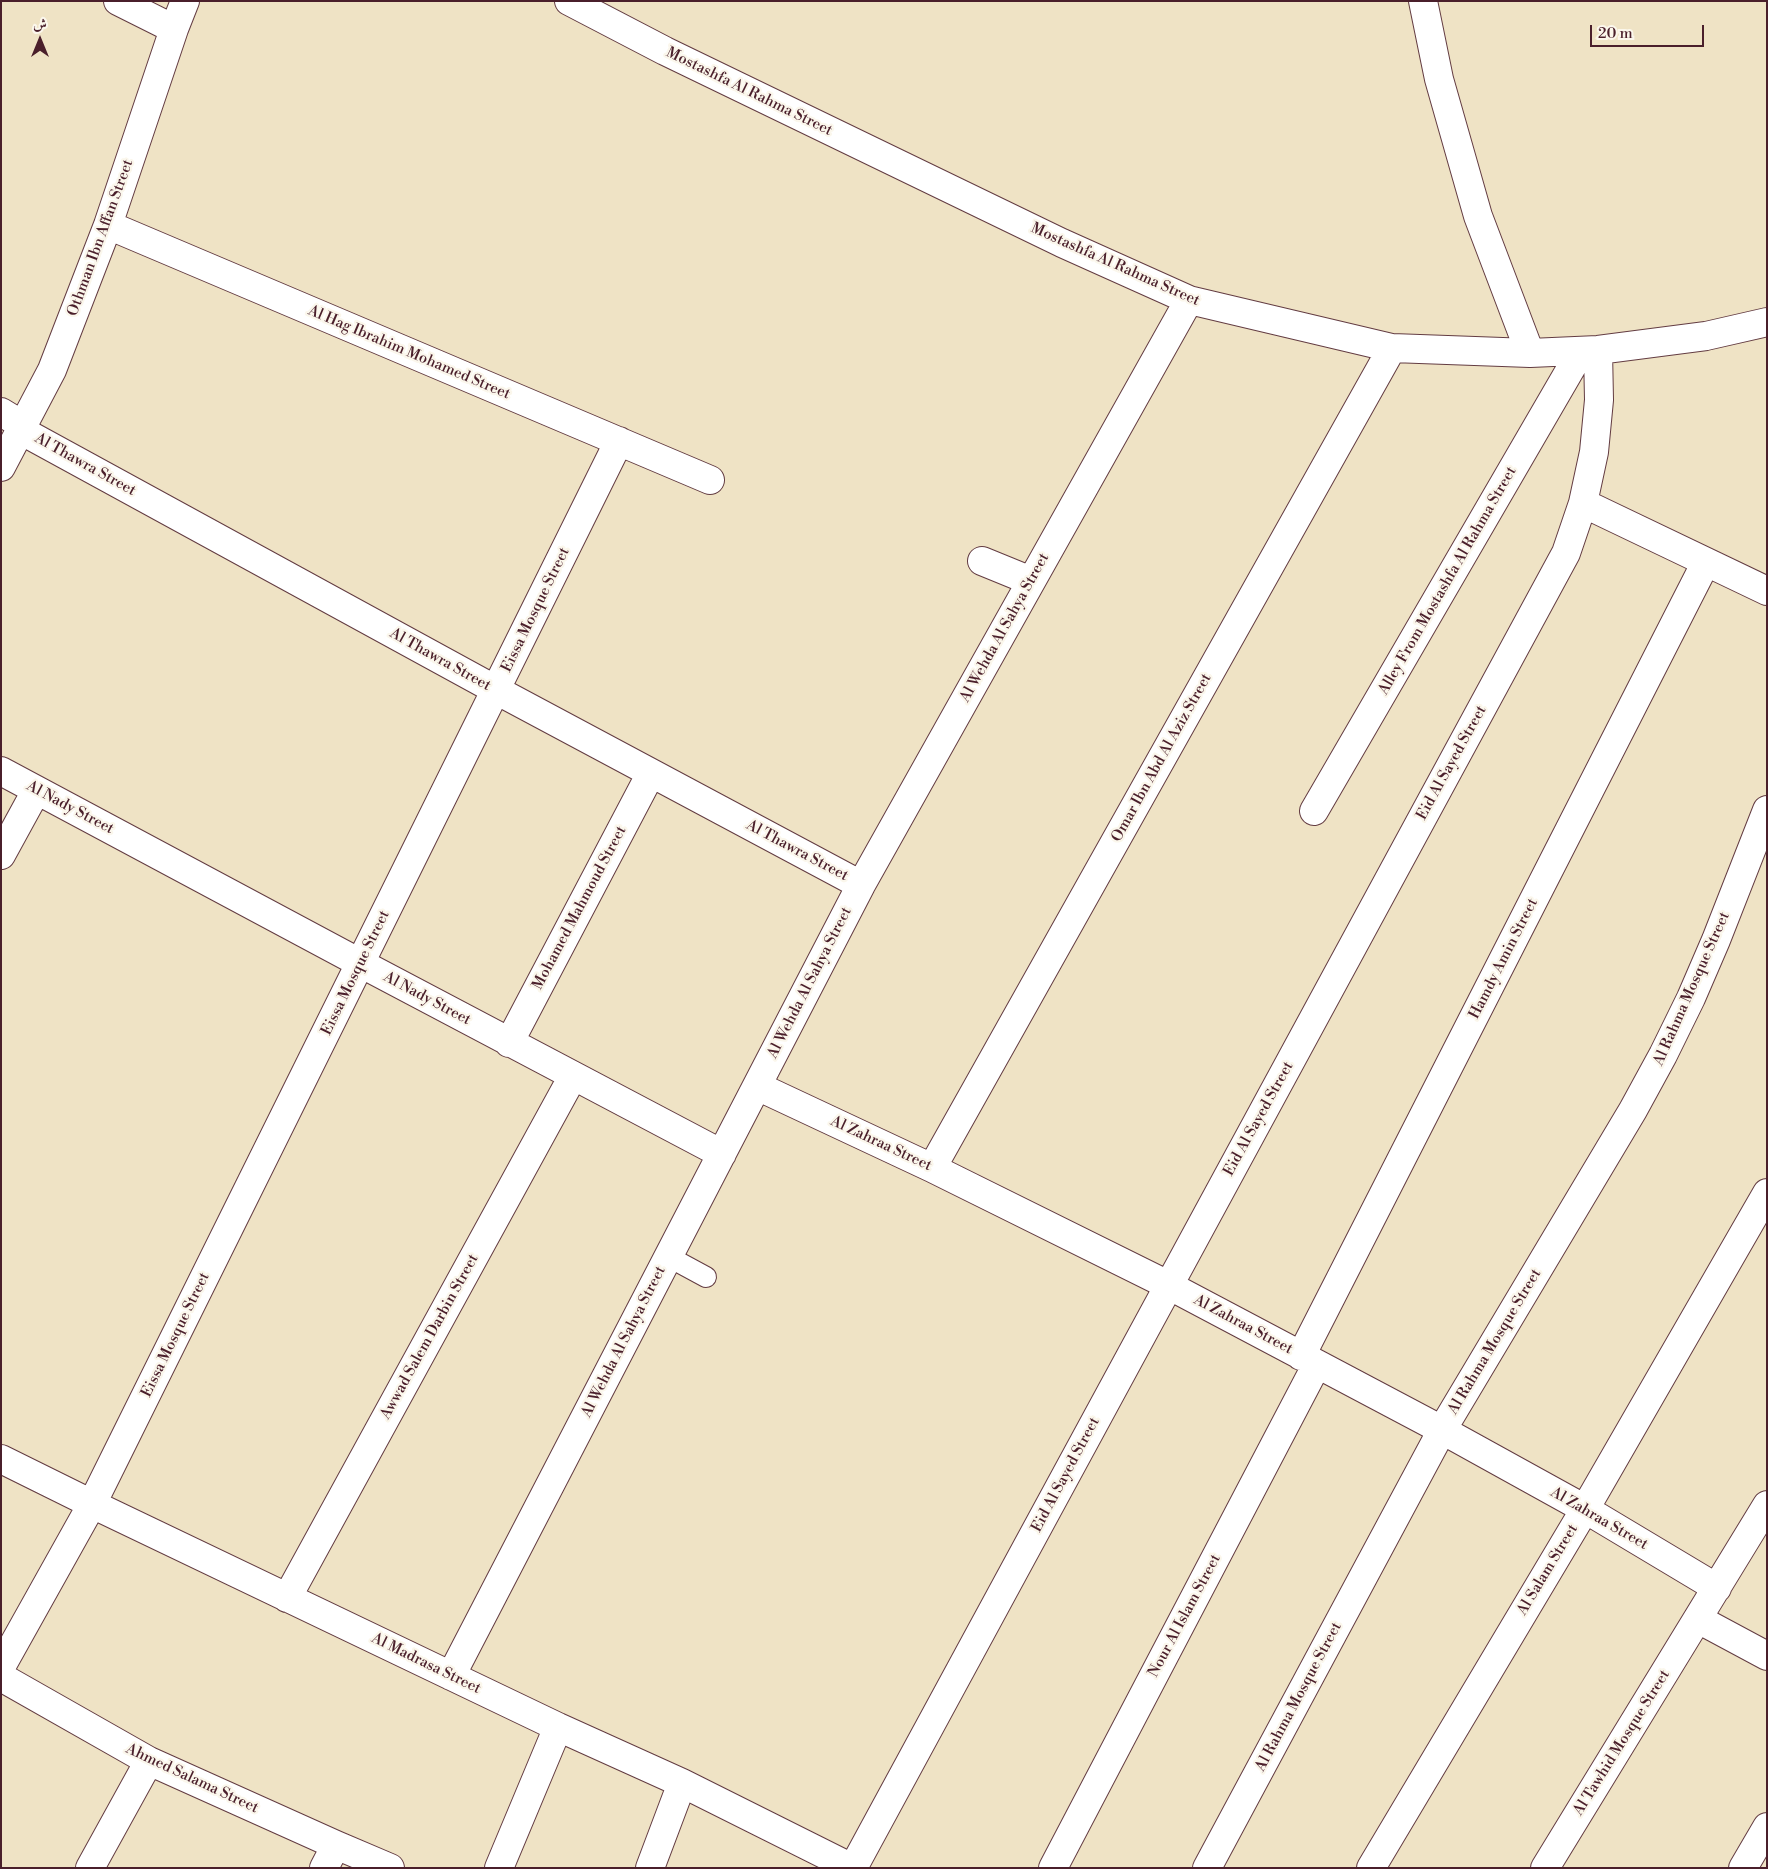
<!DOCTYPE html>
<meta charset="utf-8">
<style>
body{margin:0}
#map{position:relative;width:1768px;height:1869px;overflow:hidden;background:#efe3c5;font-family:"Libre Bodoni",Amiri,serif}
canvas{display:block}
.frame{position:absolute;inset:0;border:2px solid #4a1f2b;pointer-events:none}
.north{position:absolute;left:15px;top:15px;width:50px;height:50px;-webkit-text-stroke:4px #fbf7ec;paint-order:stroke;rotate:0deg;font-size:14px;font-weight:700;line-height:20px;text-align:center;color:#4a1f2b}
.north::after{content:'';display:block;margin:auto;width:18px;height:22px;background:#4a1f2b;clip-path:polygon(50% 0,100% 100%,50% 72%,0 100%)}
.scale{position:absolute;left:1590px;top:25px;width:114px;height:22px;box-sizing:border-box;border:2px solid #4a1f2b;border-top:0;padding-left:6px;font-size:15px;line-height:18px;white-space:nowrap;color:#4a1f2b;-webkit-text-stroke:4px #fbf7ec;paint-order:stroke}
</style>
<div id="map">
<canvas width="1768" height="1869"></canvas>
<div class="frame"></div>
<div class="north">ش</div>
<div class="scale">20 m</div>
</div>
<script>
const ctx = document.querySelector('canvas').getContext('2d');
ctx.lineJoin = 'round';
function shape(rows) {
  const path = new Path2D();
  for (const r of rows) {
    path.moveTo(r[0], r[1]);
    for (let i = 2; i < r.length; i += 2) path.lineTo(r[i], r[i + 1]);
  }
  return path;
}
function strokePath(path, color, width, dash) {
  ctx.strokeStyle = color;
  ctx.lineWidth = width;
  ctx.lineCap = dash ? 'butt' : 'round';
  ctx.setLineDash(dash || []);
  ctx.stroke(path);
}
function write(font, color, halo, rows, align = 'center') {
  ctx.font = font + ' "Libre Bodoni",serif';
  ctx.lineWidth = 4.5;
  ctx.setLineDash([]);
  ctx.textBaseline = 'middle';
  ctx.strokeStyle = halo;
  ctx.fillStyle = color;
  for (const [text, x, y, turn = 0] of rows) {
    ctx.save();
    ctx.translate(x, y);
    ctx.rotate((+turn || 0) * Math.PI / 180);
    ctx.textAlign = isNaN(turn) ? turn : align;
    if (halo) ctx.strokeText(text, 0, 0);
    ctx.fillText(text, 0, 0);
    ctx.restore();
  }
}
const service = shape([
 [669,1257,706,1277]
]);
const minor = shape([
 [118,1,174,29],
 [569,1,665,51,1062,243,1189,300,1392,348,1530,353,1598,350,1706,336,1767,322],
 [1423,1,1439,79,1478,216,1530,353],
 [108,225,710,480],
 [1,412,24,426],
 [22,431,496,690,861,885],
 [1,467,52,370,108,225,174,29,185,1],
 [1583,503,1767,591],
 [982,561,1031,581],
 [1,771,360,963,722,1154],
 [1314,811,1581,351],
 [1,855,36,791],
 [509,1043,651,773],
 [757,1086,932,1168,1168,1285,1442,1430,1585,1509,1717,1588],
 [932,1168,1392,348],
 [1301,1356,1706,562],
 [1,1459,92,1504,558,1727,682,1783,852,1868],
 [287,1598,573,1076],
 [1698,1619,1767,1656],
 [1,1667,92,1504,619,441],
 [451,1676,861,885,1189,300],
 [1,1677,149,1761,336,1845,390,1868],
 [90,1868,149,1761],
 [324,1868,336,1845],
 [499,1868,558,1727],
 [650,1868,682,1783],
 [853,1868,1566,553,1583,503,1594,452,1599,400,1598,350],
 [1053,1868,1317,1364],
 [1207,1868,1442,1430,1633,1110,1663,1055,1691,998,1716,940,1767,810],
 [1371,1868,1585,1509,1767,1193],
 [1545,1868,1767,1505],
 [1743,1868,1767,1827]
]);
const streetNames = [
 ["Mostashfa Al Rahma Street",749,92,26],
 ["Othman Ibn Affan Street",101,238,-70],
 ["Mostashfa Al Rahma Street",1115,265,24],
 ["Al Hag Ibrahim Mohamed Street",409,353,23],
 ["Al Thawra Street",85,465,29],
 ["Alley From Mostashfa Al Rahma Street",1448,581,-60],
 ["Eissa Mosque Street",536,610,-64],
 ["Al Wehda Al Sahya Street",1005,628,-61],
 ["Al Thawra Street",440,660,29],
 ["Omar Ibn Abd Al Aziz Street",1162,758,-61],
 ["Eid Al Sayed Street",1452,763,-61],
 ["Al Nady Street",70,808,28],
 ["Al Thawra Street",797,851,28],
 ["Mohamed Mahmoud Street",580,908,-62],
 ["Hamdy Amin Street",1504,959,-63],
 ["Eissa Mosque Street",356,973,-64],
 ["Al Wehda Al Sahya Street",810,983,-63],
 ["Al Rahma Mosque Street",1692,989,-66],
 ["Al Nady Street",427,999,28],
 ["Eid Al Sayed Street",1259,1119,-61],
 ["Al Zahraa Street",881,1144,25],
 ["Al Zahraa Street",1243,1325,28],
 ["Eissa Mosque Street",176,1335,-64],
 ["Awwad Salem Darbin Street",430,1337,-61],
 ["Al Wehda Al Sahya Street",624,1342,-63],
 ["Al Rahma Mosque Street",1495,1342,-59],
 ["Eid Al Sayed Street",1066,1475,-62],
 ["Al Zahraa Street",1599,1519,30],
 ["Al Salam Street",1548,1570,-59],
 ["Nour Al Islam Street",1185,1616,-62],
 ["Al Madrasa Street",426,1664,26],
 ["Al Rahma Mosque Street",1299,1697,-62],
 ["Al Tawhid Mosque Street",1622,1743,-58],
 ["Ahmed Salama Street",192,1779,25]
];
strokePath(service, '#633c42', 22);
strokePath(minor, '#633c42', 30);
strokePath(service, '#fff', 20);
strokePath(minor, '#fff', 28);
write('15px', '#4a1f2b', '#fbf7ec', streetNames);
</script>
